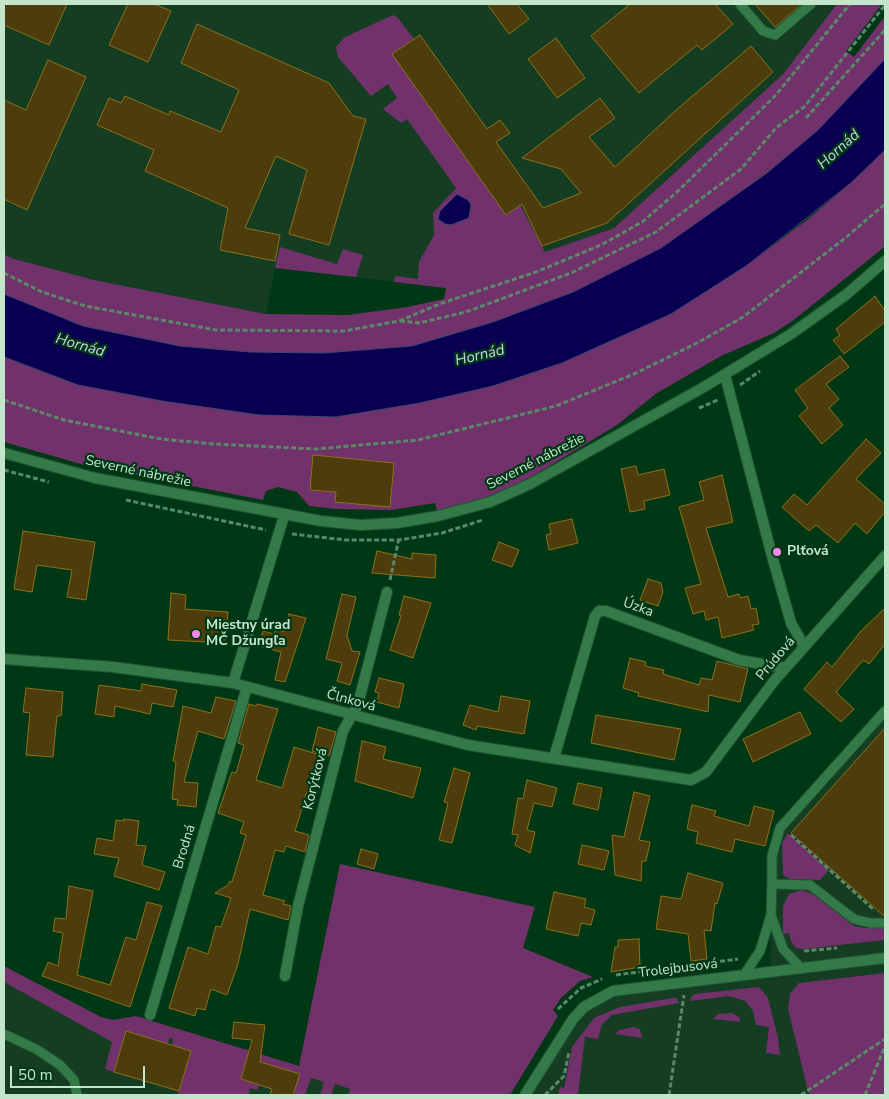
<!DOCTYPE html>
<meta charset="utf-8">
<style>
body{margin:0}
#map{position:relative;width:889px;height:1099px;overflow:hidden;background:#003815;font-family:"Nunito Sans",sans-serif}
canvas{display:block}
.frame{position:absolute;inset:0;border:5px solid #c3e6ca;pointer-events:none}
.scale{position:absolute;left:10px;top:1066px;width:135px;height:22px;box-sizing:border-box;border:2px solid #c3e6ca;border-top:0;padding-left:6px;font-size:15px;line-height:18px;white-space:nowrap;color:#c3e6ca;-webkit-text-stroke:4px #003815;paint-order:stroke}
</style>
<div id="map">
<canvas width="889" height="1099"></canvas>
<div class="frame"></div>
<div class="scale">50 m</div>
</div>
<script>
const ctx = document.querySelector('canvas').getContext('2d');
ctx.lineJoin = 'round';
function fillPath(path, color) {
  ctx.fillStyle = color;
  ctx.fill(path, 'evenodd');
}
function shape(rows) {
  const path = new Path2D();
  for (const r of rows) {
    path.moveTo(r[0], r[1]);
    for (let i = 2; i < r.length; i += 2) path.lineTo(r[i], r[i + 1]);
  }
  return path;
}
function strokePath(path, color, width, dash) {
  ctx.strokeStyle = color;
  ctx.lineWidth = width;
  ctx.lineCap = dash ? 'butt' : 'round';
  ctx.setLineDash(dash || []);
  ctx.stroke(path);
}
function write(font, color, halo, rows, align = 'center') {
  ctx.font = font + ' "Nunito Sans",sans-serif';
  ctx.lineWidth = 4.5;
  ctx.setLineDash([]);
  ctx.textBaseline = 'middle';
  ctx.strokeStyle = halo;
  ctx.fillStyle = color;
  for (const [text, x, y, turn = 0] of rows) {
    ctx.save();
    ctx.translate(x, y);
    ctx.rotate((+turn || 0) * Math.PI / 180);
    ctx.textAlign = isNaN(turn) ? turn : align;
    if (halo) ctx.strokeText(text, 0, 0);
    ctx.fillText(text, 0, 0);
    ctx.restore();
  }
}
const built = shape([
 [4,4,837,4,783,74,614,228,446,288,275,268,266,314,94,280,11,258,4,254],
 [885,711,885,1095,525,1095,573,1019,613,991,770,972,772,884,776,836],
 [4,966,101,1017,113,1020,136,1016,299,1066,405,1095,4,1095]
]);
const green = shape([
 [837,4,882,4,846,51,854,57,885,16,885,59,818,130,767,173,661,248,573,292,493,322,412,346,324,353,250,352,180,346,83,326,4,294,4,254,11,258,94,280,266,314,348,315,407,307,444,299,446,288,394,282,395,276,418,279,419,262,434,235,433,213,456,188,407,119,401,123,383,109,397,98,388,84,371,96,338,57,336,47,345,37,393,15,397,17,414,39,393,54,520,205,545,252,614,228,783,74],
 [885,150,885,246,877,253,795,319,774,333,721,356,657,393,617,425,490,502,438,516,435,503,391,510,336,509,309,506,297,492,278,487,266,491,263,500,81,464,4,442,4,357,78,385,162,401,259,415,336,417,420,403,493,386,562,363,671,314,746,266,807,220,852,182],
 [280,247,337,264,343,249,363,255,356,277,275,268],
 [788,833,829,870,820,880,790,879,783,875,782,843],
 [340,864,535,907,523,948,593,977,580,981,561,998,553,1010,558,1016,510,1095,348,1095,350,1089,335,1084,331,1095,320,1095,324,1082,311,1078,305,1095,293,1095,299,1074,247,1058,241,1079,259,1085,257,1090,250,1088,249,1095,182,1095,178,1094,191,1051,172,1045,173,1039,169,1038,168,1044,126,1031,114,1072,105,1069,112,1042,4,982,4,966,101,1017,113,1020,136,1016,299,1066],
 [801,890,813,894,854,926,865,928,885,927,885,940,804,949,796,948,791,941,789,933,783,934,783,906,789,894],
 [885,973,885,1095,809,1095,788,1009,790,994,799,983],
 [759,987,768,998,778,1038,780,1055,766,1053,769,1027,756,1025,753,1011,745,1001,729,996,690,1001,691,997,695,994],
 [673,998,677,998,679,1003,612,1015,602,1024,598,1039,585,1037,578,1095,558,1095,560,1087,564,1088,572,1047,594,1018,620,1007],
 [732,1013,739,1017,740,1022,713,1019,718,1014],
 [634,1027,640,1029,642,1038,615,1034,619,1030]
]);
const water = shape([
 [885,59,885,150,852,182,746,266,671,314,562,363,493,386,420,403,336,417,259,415,162,401,78,385,4,357,4,294,83,326,180,346,250,352,324,353,412,346,493,322,573,292,661,248,767,173,818,130,885,59],
 [457,194,468,200,471,205,469,218,451,225,445,224,438,219,440,211,457,194]
]);
const building = shape([
 [4,4,67,4,49,45,4,25,4,4],
 [128,4,154,4,171,11,148,62,109,45,128,4],
 [487,4,517,4,529,19,509,34,487,4],
 [630,4,715,4,733,24,702,50,697,45,639,93,591,36,630,4],
 [755,4,802,4,775,27,755,4],
 [197,24,329,83,353,116,366,119,329,245,289,234,307,170,276,156,245,228,280,235,275,261,220,250,228,208,145,171,154,150,97,125,109,98,121,103,125,96,169,115,170,111,221,132,239,90,181,63,197,24],
 [420,35,487,129,500,120,510,133,496,142,543,208,581,193,561,169,522,158,600,98,615,118,589,137,615,167,675,111,751,46,773,72,607,223,542,246,522,204,506,215,392,54,420,35],
 [556,38,585,78,557,98,528,59,556,38],
 [48,60,86,77,27,210,4,199,4,100,26,110,48,60],
 [875,296,885,311,885,322,844,354,833,340,840,335,836,329,875,296],
 [840,356,849,367,826,384,839,399,829,408,843,425,822,444,799,416,808,408,795,390,840,356],
 [866,439,881,453,856,479,885,504,885,512,867,534,855,523,838,543,816,525,809,531,782,507,794,494,807,505,866,439],
 [313,455,394,463,390,507,335,502,336,492,310,490,313,455],
 [636,466,638,475,664,469,670,495,644,501,645,509,630,512,621,469,636,466],
 [722,475,733,522,706,528,728,597,739,594,740,598,748,596,751,609,756,608,759,624,752,625,754,630,722,638,718,617,706,620,704,611,693,614,685,588,701,584,679,507,704,500,699,482,722,475],
 [572,519,578,543,549,550,546,535,551,534,549,524,572,519],
 [23,531,95,542,86,600,67,597,72,570,37,565,32,592,14,589,23,531],
 [499,542,519,550,512,567,492,560,499,542],
 [377,551,412,559,412,553,436,555,435,578,372,573,377,551],
 [648,579,661,583,663,592,658,606,640,600,648,579],
 [171,593,186,595,185,609,228,612,225,643,168,640,171,593],
 [342,594,356,597,347,635,352,651,360,652,350,685,337,681,342,663,326,659,342,594],
 [404,596,431,603,413,658,390,650,401,616,399,615,404,596],
 [885,608,885,644,869,664,863,660,836,692,854,709,841,722,804,689,827,662,832,667,861,631,885,608],
 [289,614,306,618,285,682,275,680,281,652,259,646,263,631,274,634,276,629,284,632,289,614],
 [630,658,646,662,645,666,664,670,663,674,699,685,701,678,712,680,717,661,748,669,740,702,709,695,708,712,638,696,639,693,623,688,630,658],
 [379,678,404,684,399,708,377,702,379,693,375,692,379,678],
 [142,684,177,690,173,707,152,703,150,714,115,706,114,717,95,714,99,685,141,691,142,684],
 [26,688,63,692,61,716,57,716,53,757,26,755,30,713,23,712,26,688],
 [501,696,530,701,524,734,477,726,476,730,463,725,470,705,498,712,501,696],
 [216,697,236,701,224,739,198,731,184,782,198,783,196,807,177,805,178,800,172,799,176,762,173,761,183,706,211,713,216,697],
 [249,704,256,706,257,704,278,709,256,780,282,788,294,747,323,756,318,773,313,772,295,831,309,835,305,852,286,846,284,852,275,850,263,895,285,901,283,904,291,906,288,920,250,909,238,964,227,995,211,989,205,1010,197,1008,195,1016,169,1008,188,947,208,954,216,926,221,927,231,898,215,893,228,885,230,881,232,882,246,835,240,833,244,822,218,813,232,772,236,773,244,745,238,743,249,704],
 [800,712,811,734,753,762,743,739,800,712],
 [596,715,681,729,674,760,591,743,596,715],
 [318,727,336,732,329,756,312,751,318,727],
 [885,728,885,917,791,833,885,728],
 [362,741,386,747,383,759,421,768,413,798,355,781,362,741],
 [454,768,470,773,452,843,439,840,448,803,444,802,454,768],
 [527,780,557,788,552,807,534,803,527,830,535,832,530,853,515,845,518,835,512,834,518,798,523,799,527,780],
 [578,783,602,788,598,810,573,804,578,783],
 [634,792,650,796,639,840,650,842,646,861,642,861,641,881,615,875,612,835,624,837,634,792],
 [692,805,716,811,714,816,749,826,754,806,774,811,765,846,735,839,732,852,696,843,698,832,687,829,692,805],
 [124,819,139,821,136,845,146,846,142,865,165,872,159,890,114,876,119,858,94,854,97,838,113,841,116,820,124,821,124,819],
 [582,845,609,851,604,870,578,864,582,845],
 [361,849,378,854,374,869,357,864,361,849],
 [688,873,723,883,717,904,715,903,711,931,704,930,707,959,691,961,688,934,656,929,661,896,681,899,688,873],
 [69,886,93,891,77,975,110,985,126,937,136,940,147,902,162,906,130,1007,42,976,48,962,58,966,63,933,53,931,55,918,66,919,69,886],
 [554,892,586,899,584,907,595,910,591,925,581,923,578,936,546,929,554,892],
 [639,939,640,967,611,972,615,947,618,947,618,940,639,939],
 [234,1022,265,1025,260,1062,300,1074,293,1095,270,1095,272,1089,241,1079,252,1040,232,1038,234,1022],
 [126,1031,191,1051,179,1091,114,1072,126,1031]
]);
const path = shape([
 [806,118,885,30],
 [4,273,42,292,85,306,216,330,344,331,399,321,442,303,536,272,601,245,642,222,677,192,775,96,850,4],
 [400,321,419,323,466,312,571,273,656,232,741,169,776,128,805,106,885,5],
 [740,385,760,371],
 [4,400,64,420,161,439,214,444,316,449,418,440,556,406,634,374,697,343,743,317,844,239,885,204],
 [699,408,718,400],
 [4,470,49,482],
 [126,500,266,530],
 [292,534,346,540,399,540,442,533,483,520],
 [390,580,399,538],
 [791,835,874,910],
 [804,951,837,948],
 [616,975,738,959],
 [558,1009,581,988,602,979],
 [545,1095,564,1076,569,1052],
 [669,1095,684,995],
 [801,1095,885,1039],
 [865,1095,885,1046]
]);
const lane = shape([
 [740,4,763,31,775,35,811,4],
 [885,711,780,828,772,856,772,884,810,885,854,919,870,923,885,923],
 [771,915,783,949,801,968],
 [744,975,760,951,771,915,772,884],
 [4,1034,36,1049,60,1065,74,1080,77,1095]
]);
const street = shape([
 [725,375,772,556,791,623,804,646],
 [4,453,95,478,321,521,360,525,397,523,438,516,490,502,530,484,704,387,791,334,847,294,885,261],
 [4,659,113,667,233,683,468,745,691,780,706,772,774,681,885,556],
 [233,683,284,516],
 [554,758,595,616,599,611,606,611,739,660,785,668],
 [285,976,298,906,343,731,358,704,387,592],
 [150,1015,247,687],
 [525,1095,573,1019,584,1007,613,991,885,958]
]);
const markers = [
 [777,552,5,"#f688ec"],
 [196,634,5,"#f688ec"]
];
const streetNames = [
 ["Severné nábrežie",536,462,-27],
 ["Severné nábrežie",138,472,12],
 ["Úzka",638,608,20],
 ["Prúdová",776,659,-50],
 ["Člnková",351,701,15],
 ["Korýtková",316,779,-76],
 ["Brodná",185,847,-73],
 ["Trolejbusová",678,969,-7]
];
const poiNames = [
 ["Plťová",787,552],
 ["Miestny úrad",206,626],
 ["MČ Džungľa",206,642]
];
const waterNames = [
 ["Hornád",839,150,-42],
 ["Hornád",80,346,16],
 ["Hornád",480,356,-13]
];
fillPath(built, '#143d21');
fillPath(green, '#71316b');
fillPath(water, '#090052');
strokePath(water, '#414576', 1);
fillPath(building, '#4d3d0c');
strokePath(building, '#8c711b', 1);
strokePath(lane, '#1f5432', 11);
strokePath(street, '#1f5432', 12);
strokePath(path, '#5a8868', 3, [5, 2.5]);
strokePath(lane, '#347948', 9);
strokePath(street, '#347948', 10);
for (const [x, y, r, color] of markers) {
  const dot = new Path2D();
  dot.arc(x, y, r, 0, 2 * Math.PI);
  ctx.fillStyle = color;
  ctx.fill(dot);
  strokePath(dot, '#003815', 2);
}
write('14px', '#c3e6ca', '#003815', streetNames);
write('bold 14px', '#c3e6ca', '#003815', poiNames, 'left');
write('italic 15px', '#c8d1ed', '#003815', waterNames);
</script>
